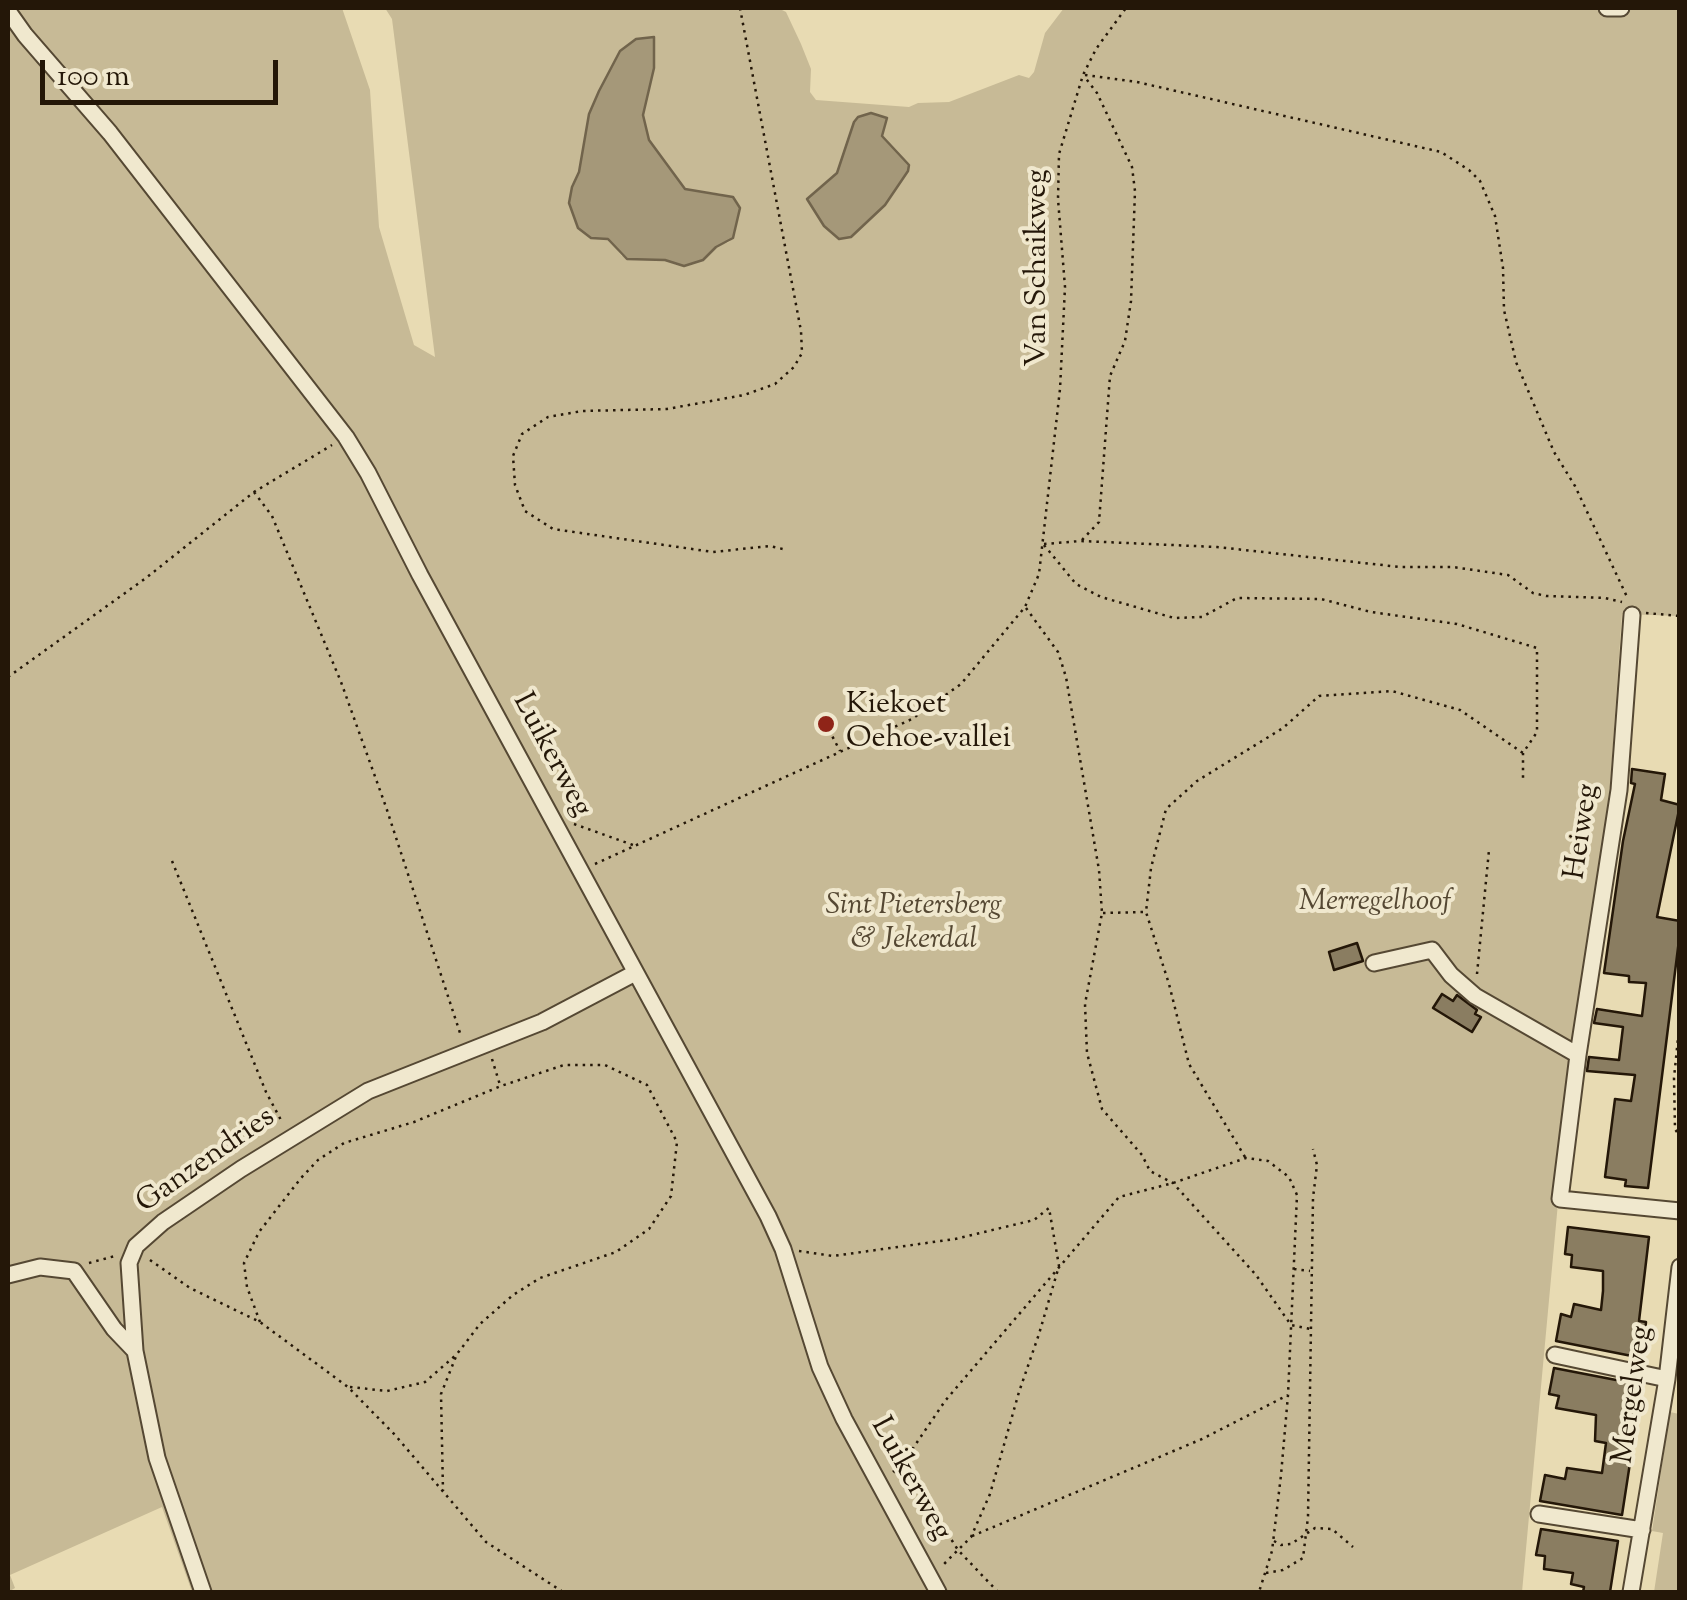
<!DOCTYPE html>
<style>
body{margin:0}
#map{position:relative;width:1687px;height:1600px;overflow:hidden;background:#e8dbb3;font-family:"Sorts Mill Goudy",serif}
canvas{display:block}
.frame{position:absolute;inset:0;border:10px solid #241708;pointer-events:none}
.scale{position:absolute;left:40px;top:60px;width:238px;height:45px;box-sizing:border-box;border:5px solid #241708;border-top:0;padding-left:12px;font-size:30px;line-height:35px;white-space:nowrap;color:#241708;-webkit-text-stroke:8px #f0e8ce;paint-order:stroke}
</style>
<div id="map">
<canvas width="1687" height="1600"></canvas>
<div class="frame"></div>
<div class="scale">100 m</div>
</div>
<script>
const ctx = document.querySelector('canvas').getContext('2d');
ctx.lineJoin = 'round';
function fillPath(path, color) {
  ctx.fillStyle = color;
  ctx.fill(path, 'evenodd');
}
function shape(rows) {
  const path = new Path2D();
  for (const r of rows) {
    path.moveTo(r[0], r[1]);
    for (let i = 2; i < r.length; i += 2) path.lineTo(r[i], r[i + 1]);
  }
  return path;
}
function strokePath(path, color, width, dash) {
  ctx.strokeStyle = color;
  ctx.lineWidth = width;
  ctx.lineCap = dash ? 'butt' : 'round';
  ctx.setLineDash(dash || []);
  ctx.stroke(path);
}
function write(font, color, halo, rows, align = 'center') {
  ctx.font = font + ' "Sorts Mill Goudy",serif';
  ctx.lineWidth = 8;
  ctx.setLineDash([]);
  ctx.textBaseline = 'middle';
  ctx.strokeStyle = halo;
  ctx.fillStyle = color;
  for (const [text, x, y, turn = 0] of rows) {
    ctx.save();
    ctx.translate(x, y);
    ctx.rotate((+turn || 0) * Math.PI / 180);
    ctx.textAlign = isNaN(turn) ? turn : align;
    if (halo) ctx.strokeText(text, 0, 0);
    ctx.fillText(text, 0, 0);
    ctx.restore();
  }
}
const green = shape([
 [8,8,342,8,370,90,379,227,414,345,435,357,392,19,385,8,778,8,786,12,801,44,811,69,810,92,816,100,909,107,918,103,949,102,1019,75,1029,78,1034,72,1045,33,1064,8,1679,8,1679,616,1622,614,1610,787,1569,1084,1522,1592,192,1592,162,1507,10,1575,15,1588,8,1592],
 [654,38,654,68,643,115,649,140,685,189,722,194,739,214,735,234,729,242,716,247,709,255,677,265,665,260,622,256,608,239,585,234,578,228,572,187,579,172,599,91,611,72],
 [1670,1412,1679,1414,1679,1592,1654,1592,1663,1533,1652,1531]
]);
const water = shape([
 [654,37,654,68,643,115,649,140,685,189,733,197,740,208,733,238,716,247,703,260,684,266,665,260,627,259,608,239,591,238,578,228,569,203,572,187,579,172,589,114,599,91,620,51,636,39,654,37],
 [871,113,887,118,882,136,909,165,908,171,885,205,851,237,839,239,824,226,807,199,837,173,854,122,858,117,871,113]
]);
const building = shape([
 [1632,769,1665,774,1661,800,1680,805,1657,917,1680,921,1680,932,1648,1188,1625,1186,1626,1180,1605,1177,1615,1099,1631,1101,1635,1075,1587,1071,1589,1057,1619,1060,1623,1027,1594,1023,1597,1009,1642,1016,1646,983,1629,982,1629,976,1604,973,1623,841,1635,784,1631,783,1632,769],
 [1357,943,1363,961,1334,970,1329,952,1357,943],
 [1442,994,1453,1001,1457,995,1477,1010,1475,1014,1481,1017,1472,1032,1433,1008,1442,994],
 [1568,1227,1649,1237,1639,1321,1646,1322,1642,1358,1556,1341,1561,1314,1571,1317,1574,1304,1601,1310,1603,1291,1603,1271,1571,1267,1572,1255,1565,1254,1568,1227],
 [1554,1368,1642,1385,1622,1515,1540,1501,1545,1475,1565,1479,1567,1468,1602,1473,1606,1443,1595,1441,1596,1415,1556,1408,1559,1396,1549,1394,1554,1368],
 [1541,1529,1618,1541,1610,1592,1583,1592,1584,1587,1571,1584,1573,1573,1544,1569,1545,1556,1536,1555,1541,1529]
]);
const path = shape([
 [740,8,801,331,802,353,794,367,775,384,744,395,667,409,582,411,548,417,522,434,513,456,515,485,525,511,553,529,713,552,770,546,783,549],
 [1085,75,1137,82,1441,152,1469,170,1480,181,1495,216,1503,268,1504,310,1516,362,1554,452,1575,486,1628,599],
 [254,492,272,516,341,682,386,807,461,1036],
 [1082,540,1099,522,1110,376,1125,341,1131,301,1135,191,1132,167,1097,93,1084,76],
 [1044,544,1081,541,1217,547,1400,567,1453,567,1508,575,1533,593,1546,596,1605,598,1622,602],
 [1044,545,1076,584,1101,597,1174,618,1202,617,1237,598,1321,599,1371,612,1457,624,1537,648,1537,732,1523,753,1523,781],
 [1026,608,1058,652,1066,677,1099,870,1102,913,1085,1004,1087,1053,1102,1109,1142,1155,1150,1171,1173,1183,1256,1275,1291,1325,1310,1329],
 [1646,613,1680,616],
 [8,677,146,578,254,492,332,445],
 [829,730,840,751],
 [574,824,633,845],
 [172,861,266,1092,282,1122],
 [595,864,912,719,961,684,1025,607,1039,574,1060,389,1065,287,1058,199,1059,154,1083,75,1096,49,1126,8],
 [1103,913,1145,912],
 [1477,974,1489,850],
 [1680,1018,1674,1078,1675,1129,1680,1137],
 [492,1059,500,1085],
 [1245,1157,1189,1064,1169,984,1146,912,1151,868,1166,809,1197,781,1283,728,1319,696,1392,691,1460,710,1523,753],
 [799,1251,833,1256,955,1239,1034,1220,1049,1208,1059,1266,1039,1334,1019,1392,990,1494,971,1537,943,1565],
 [150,1260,190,1288,260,1322,348,1387,395,1435,486,1542,563,1592],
 [89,1263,115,1256],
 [1294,1269,1310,1271],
 [260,1322,247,1287,244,1263,259,1232,301,1178,318,1160,344,1143,414,1122,501,1086,564,1065,605,1065,647,1085,677,1142,671,1196,649,1229,616,1252,540,1278,513,1295,480,1324,457,1354,441,1394,443,1491],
 [350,1387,387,1391,425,1382,456,1355],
 [893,1472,905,1460,945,1401,1119,1197,1173,1183,1246,1158,1268,1161,1289,1177,1297,1195,1288,1395,1281,1475,1272,1551,1259,1592],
 [895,1472,919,1489,958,1550,998,1592],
 [972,1536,1202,1439,1288,1395],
 [1274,1541,1281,1545,1291,1544,1315,1528,1332,1529,1353,1547],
 [1266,1573,1283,1570,1303,1558,1308,1517,1313,1198,1317,1165,1313,1149]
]);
const minor = shape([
 [1607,8,1621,8],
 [8,11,25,35,110,133,346,437,368,473,420,575,768,1216,783,1249,820,1367,844,1419,938,1592],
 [1632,615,1619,790,1578,1055,1560,1199,1680,1211],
 [1374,963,1432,950,1451,975,1475,996,1578,1055],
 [8,1275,40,1267,74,1271,114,1329,135,1351],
 [1555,1355,1667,1379],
 [1539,1514,1642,1530],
 [203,1592,157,1458,135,1351,129,1263,136,1246,163,1222,241,1169,368,1091,542,1022,635,973],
 [1631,1592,1667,1379,1680,1267]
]);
const markers = [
 [826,724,10,"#8f2418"]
];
const streetNames = [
 ["Van Schaikweg",1040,268,-90],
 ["Luikerweg",550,756,62],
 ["Heiweg",1584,832,-82],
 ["Ganzendries",207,1162,-35],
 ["Mergelweg",1635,1395,-82],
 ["Luikerweg",909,1480,61]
];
const poiNames = [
 ["Kiekoet",846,707],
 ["Oehoe-vallei",846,741]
];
const parkNames = [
 ["Merregelhoof",1375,904],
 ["Sint Pietersberg",914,908],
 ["& Jekerdal",914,942]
];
fillPath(green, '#c7ba96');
fillPath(water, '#a59879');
strokePath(water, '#71644c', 2.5);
fillPath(building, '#8a7d61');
strokePath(building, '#241708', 2.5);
strokePath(minor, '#554833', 19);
strokePath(path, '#241708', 2.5, [2.5, 5]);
strokePath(minor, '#f0e8ce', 15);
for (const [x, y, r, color] of markers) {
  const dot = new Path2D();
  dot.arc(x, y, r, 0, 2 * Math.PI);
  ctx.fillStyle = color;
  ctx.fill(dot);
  strokePath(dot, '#f0e8ce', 4);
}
write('30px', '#241708', '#f0e8ce', streetNames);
write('30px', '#241708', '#f0e8ce', poiNames, 'left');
write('italic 30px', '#554833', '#f0e8ce', parkNames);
</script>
